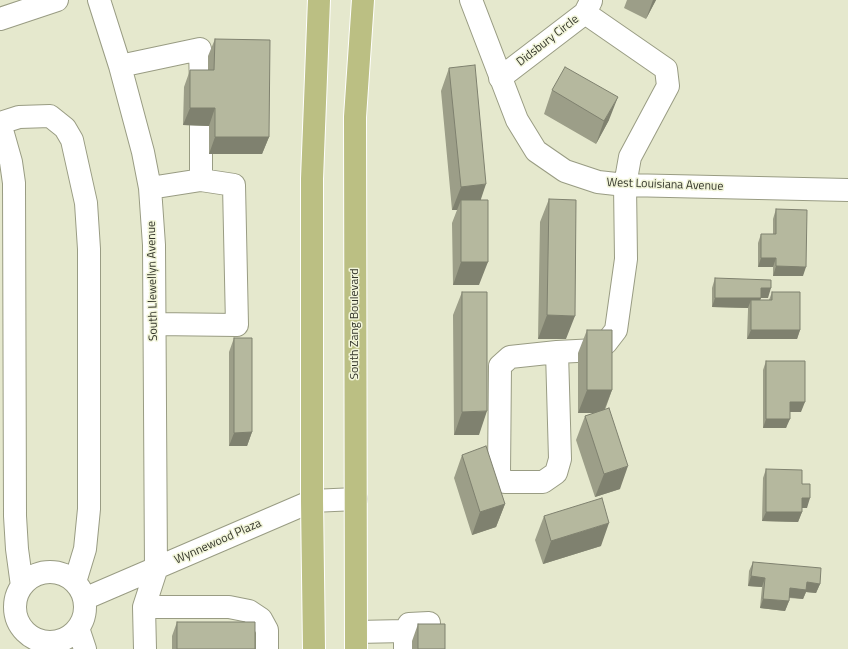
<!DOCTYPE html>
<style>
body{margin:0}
canvas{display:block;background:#e5e8cd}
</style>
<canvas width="848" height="649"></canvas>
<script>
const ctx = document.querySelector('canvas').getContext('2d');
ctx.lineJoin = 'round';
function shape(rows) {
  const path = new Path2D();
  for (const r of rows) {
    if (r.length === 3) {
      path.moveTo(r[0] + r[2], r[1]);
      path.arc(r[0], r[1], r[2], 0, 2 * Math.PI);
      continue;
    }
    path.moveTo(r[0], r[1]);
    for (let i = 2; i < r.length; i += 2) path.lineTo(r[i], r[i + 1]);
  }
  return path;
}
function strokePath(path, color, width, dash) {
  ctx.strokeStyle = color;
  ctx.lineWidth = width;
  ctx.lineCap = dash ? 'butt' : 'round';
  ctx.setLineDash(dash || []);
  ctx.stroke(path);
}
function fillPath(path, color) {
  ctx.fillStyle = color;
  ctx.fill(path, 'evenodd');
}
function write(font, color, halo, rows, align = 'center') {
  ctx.font = font + ' "Titillium Web",sans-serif';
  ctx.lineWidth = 3;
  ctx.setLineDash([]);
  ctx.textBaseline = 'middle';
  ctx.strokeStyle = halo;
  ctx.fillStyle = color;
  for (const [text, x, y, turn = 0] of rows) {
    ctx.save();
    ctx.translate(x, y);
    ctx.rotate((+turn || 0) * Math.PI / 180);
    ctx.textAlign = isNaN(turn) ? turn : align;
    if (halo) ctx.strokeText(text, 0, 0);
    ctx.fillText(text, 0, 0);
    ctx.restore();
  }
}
const minor = shape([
 [99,0,120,66,143,152,150,188,154,245,156,570,144,607,145,649],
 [471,0,517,120,536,151,565,171,598,182,625,185,848,190],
 [0,19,57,0],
 [120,66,200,49,201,88],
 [500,78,585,13,591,1],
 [0,123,19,117,50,116,65,128,72,140,86,203,89,249,89,509,85,549,75,582],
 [0,123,11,162,14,183,15,516,17,549,22,586],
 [201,126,201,180],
 [150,188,201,180,234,185,237,325,155,324],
 [557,352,560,459,556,473,543,482,505,482,499,474,500,366,510,357,557,352,596,350,606,343,616,330,626,259,625,185,630,157,668,86,666,69,585,13],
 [50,607,35],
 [84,599,312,501,356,499],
 [144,607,229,607,249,611,261,619,267,630,267,649],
 [78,628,85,649],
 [405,631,409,624,429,623],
 [356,632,405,631,405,649]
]);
const major = shape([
 [314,649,312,501,312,179,319,0],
 [356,649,355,117,363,0]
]);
const wall = shape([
 [627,0,656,0,646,19,624,8],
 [215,39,269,137,262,154,209,154,209,126,183,125,184,87,190,70,208,70,208,56],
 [449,68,481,200,479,285,453,285,452,223,457,210,452,210,441,91],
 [552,90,609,120,596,144,544,114],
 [549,199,566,339,538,339,540,222],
 [776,209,803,276,773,276,773,267,758,267,758,243,761,234,773,234,773,219],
 [715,278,768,298,761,298,760,300,769,300,772,292,800,330,797,339,747,339,748,310,748,308,712,307,712,288],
 [462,292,479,435,454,435,453,315],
 [587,330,612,390,605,410,620,489,595,497,576,440,585,416,594,413,578,413,578,353],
 [234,338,252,432,247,446,229,446,229,352],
 [766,361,801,412,790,412,786,428,763,428,763,370],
 [462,455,505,504,496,527,472,535,454,478],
 [766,469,802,484,807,508,802,508,802,512,798,522,762,521,763,478],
 [544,516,601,546,543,564,535,540],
 [753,562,820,584,816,593,806,592,803,599,789,598,789,601,785,611,760,608,762,587,748,586,749,571],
 [177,622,255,649,172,649,172,636],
 [418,624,445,649,412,649,412,641]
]);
const shadedWall = shape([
 [653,0,656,0,646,19],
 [618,97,609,120,596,144,604,121],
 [190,108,215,108,209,126,183,125],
 [215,137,269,137,262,154,209,154],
 [486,184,478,208,461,200,457,210,452,210,461,187],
 [761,258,776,258,773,267,758,267],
 [461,262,488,262,479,285,453,285],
 [776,266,806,267,803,276,773,276],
 [761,288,771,288,768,298,757,298],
 [715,298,761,298,757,308,751,300,748,308,712,307],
 [547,315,575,316,566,339,538,339],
 [751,330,800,330,797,339,747,339],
 [587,390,612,390,603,413,578,413],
 [790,402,805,402,801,412,786,412],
 [487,411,479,435,454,435,462,412],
 [766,419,790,419,786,428,763,428],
 [252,432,247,446,229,446,234,433],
 [628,466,620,489,595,497,604,474],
 [802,498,810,498,807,508,798,508],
 [505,504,496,527,472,535,480,512],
 [766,512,802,512,798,522,762,521],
 [609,523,601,546,543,564,551,541],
 [751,576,765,578,762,587,748,586],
 [807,582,820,584,816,593,806,592,803,599,787,597,790,588],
 [763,599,789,601,785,611,760,608]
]);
const building = shape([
 [215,39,270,40,269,137,215,137,215,108,190,108,190,70,214,70,215,39],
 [475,65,486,184,461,187,449,68,475,65],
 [565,67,618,97,604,121,552,90,565,67],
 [549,199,576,200,575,316,547,315,549,199],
 [461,200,488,200,488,262,461,262,461,200],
 [776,209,807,210,806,267,776,266,776,258,761,258,761,234,776,234,776,209],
 [715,278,771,280,771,288,761,288,761,298,715,298,715,278],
 [462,292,487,292,487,411,462,412,462,292],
 [772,292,800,292,800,330,751,330,751,300,772,300,772,292],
 [587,330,612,330,612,390,587,390,587,330],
 [234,338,252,338,252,432,234,433,234,338],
 [766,361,805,361,805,402,790,402,790,419,766,419,766,361],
 [609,408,628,466,604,474,585,416,609,408],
 [486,446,505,504,480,512,462,455,486,446],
 [766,469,802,470,802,484,810,484,810,498,802,498,802,512,766,512,766,469],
 [602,498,609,523,551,541,544,516,602,498],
 [753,562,821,568,820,584,807,582,806,590,790,588,789,601,763,599,765,578,751,576,753,562],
 [177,622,255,622,255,649,177,649,177,622],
 [418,624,445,624,445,649,418,649,418,624]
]);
const streetNames = [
 ["Didsbury Circle",548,41,-38],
 ["West Louisiana Avenue",665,185,2],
 ["South Llewellyn Avenue",153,281,-91],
 ["South Zang Boulevard",355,324,-90],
 ["Wynnewood Plaza",218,542,-24]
];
strokePath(minor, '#999c83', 24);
strokePath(major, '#fff', 24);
strokePath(minor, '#fff', 22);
strokePath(major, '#bbbf83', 22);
fillPath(wall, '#9c9e88');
fillPath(shadedWall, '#7f816f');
fillPath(building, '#b5b89e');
strokePath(building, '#7f816f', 1);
write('12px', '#33352a', '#f2f5da', streetNames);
</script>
